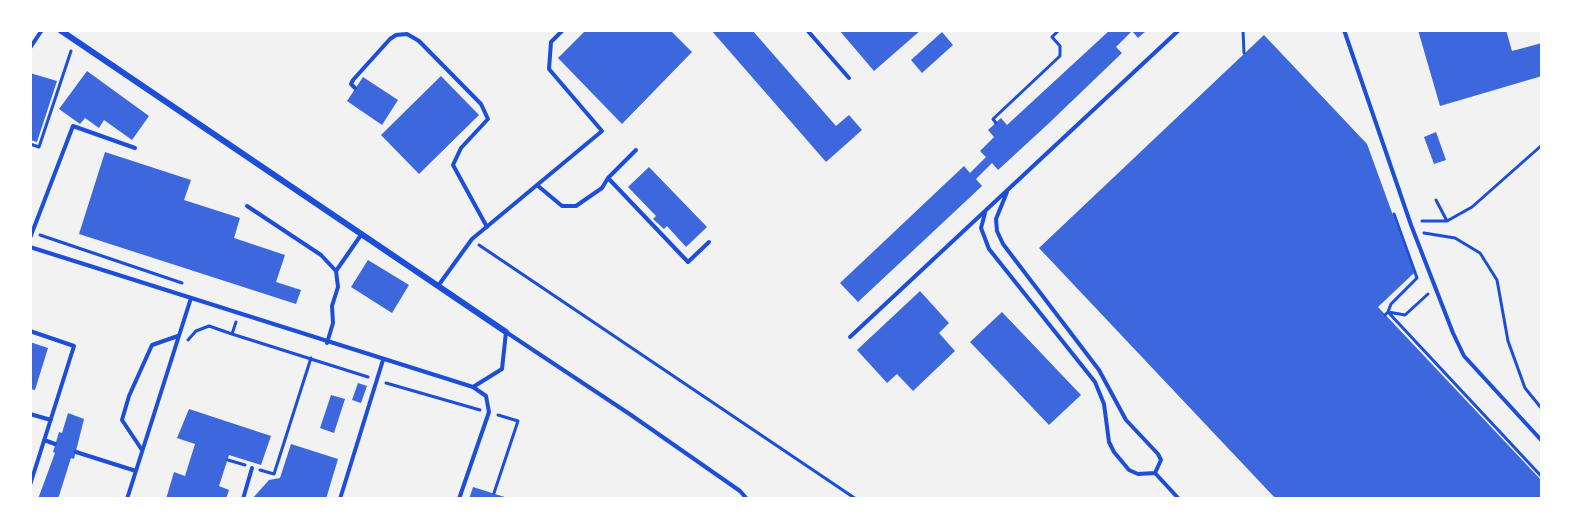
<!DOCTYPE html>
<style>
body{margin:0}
#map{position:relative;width:1572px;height:529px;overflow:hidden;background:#f2f2f2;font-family:Barlow,sans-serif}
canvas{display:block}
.frame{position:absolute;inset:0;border:32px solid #fff;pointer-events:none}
</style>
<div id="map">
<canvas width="1572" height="529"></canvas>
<div class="frame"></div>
</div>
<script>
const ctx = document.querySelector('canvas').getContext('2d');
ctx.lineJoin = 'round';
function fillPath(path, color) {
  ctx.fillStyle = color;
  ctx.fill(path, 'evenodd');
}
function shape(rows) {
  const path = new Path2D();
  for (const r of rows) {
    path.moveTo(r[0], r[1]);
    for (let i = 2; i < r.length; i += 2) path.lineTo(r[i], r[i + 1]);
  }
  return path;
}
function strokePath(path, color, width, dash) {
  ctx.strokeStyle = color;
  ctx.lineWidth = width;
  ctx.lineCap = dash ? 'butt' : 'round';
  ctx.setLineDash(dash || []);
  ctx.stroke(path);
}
const building = shape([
 [586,30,670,30,692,52,622,124,558,58],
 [711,30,752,30,836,126,849,115,862,130,826,162],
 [839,30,921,30,874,71],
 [1110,30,1147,30,1138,38,1132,31,1116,47,1122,53,1047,125,998,170,992,163,976,179,982,186,858,302,840,283,964,166,970,173,986,157,980,151,994,137,988,130,1001,118,1007,125],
 [1418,30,1506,30,1512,51,1542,43,1542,76,1440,106],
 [942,32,953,45,922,73,911,60],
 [1264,35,1367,144,1414,273,1378,307,1542,481,1542,499,1276,499,1039,248],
 [87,71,149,116,132,140,104,120,99,128,85,118,80,124,59,109],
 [30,73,57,81,37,142,30,140],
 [441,76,479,115,419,174,381,135],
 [363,77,398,100,382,125,347,101],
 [1436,132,1446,160,1434,164,1424,137],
 [105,152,191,180,184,200,240,218,234,238,285,255,276,282,301,290,296,304,79,234],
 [649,167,707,227,686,247,667,226,664,229,653,219,656,216,628,187],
 [368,260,409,285,392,313,351,287],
 [920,291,949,323,939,333,955,351,913,391,897,374,887,383,857,350],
 [1002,312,1081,395,1049,425,970,342],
 [30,342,48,348,35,390,30,389],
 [358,383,367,386,361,403,352,400],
 [331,395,345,399,334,433,320,428],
 [189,409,271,436,261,465,229,455,219,486,229,490,226,499,166,499,174,472,185,476,195,444,177,438],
 [68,413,84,419,74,459,71,458,58,499,38,499,55,453,53,452,59,432,62,433],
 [291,444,338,459,326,499,252,499,269,480,280,478],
 [473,487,511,499,469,499]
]);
const path = shape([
 [1243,30,1244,53],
 [996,123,993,119,1060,56,1060,46,1052,37,1059,30],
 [30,144,39,147,71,51],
 [1436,200,1447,221],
 [1394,214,1417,278,1391,304,1388,312,1542,477],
 [1422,221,1447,221,1472,207,1542,145],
 [1424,233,1455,238,1480,253,1497,280,1508,341,1525,388,1542,409],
 [40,235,182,283],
 [479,245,856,499],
 [1385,315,1388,312,1405,315,1428,294],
 [232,334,368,377],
 [188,340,196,331,209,326,232,334,236,322],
 [386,383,480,410],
 [228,460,245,465],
 [260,470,274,474,311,358],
 [494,493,518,421,498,415]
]);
const service = shape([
 [807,30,849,78],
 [1344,30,1411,225,1453,333,1464,356,1542,441],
 [30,48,42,30],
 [355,88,351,84,353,80,390,39,396,35,407,34,419,41,481,104,488,119,461,148,453,165,487,227],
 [608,178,688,262,709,242],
 [537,185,562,206,576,206,602,188,608,178,636,150],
 [247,206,321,255,336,271,338,287,332,306,333,323,327,343],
 [985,213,981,228,989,249,1095,382,1104,404,1109,442,1114,452,1129,470,1138,474,1155,473,1161,460,1158,454,1126,420,1099,370,1003,244,997,231,996,219,1007,192],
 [30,238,73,126,135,148],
 [30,247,473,387,502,369,506,332,631,415,740,491,747,499],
 [336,271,361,235],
 [438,286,472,239,602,131,549,69,551,42,563,30],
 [30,331,74,346,30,485],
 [850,337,1179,30],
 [30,414,51,420],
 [44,440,55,444],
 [142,450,122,420,129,396,152,345,178,336],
 [76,452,136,471],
 [1155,473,1179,499],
 [127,499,191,298],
 [243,499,252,468],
 [340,499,383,360],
 [459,499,489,412,486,396,473,387]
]);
const minor = shape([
 [60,30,506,332]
]);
fillPath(building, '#3d67dc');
strokePath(path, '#1d4ed8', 3);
strokePath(service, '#1d4ed8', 4);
strokePath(minor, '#1d4ed8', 6);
</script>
